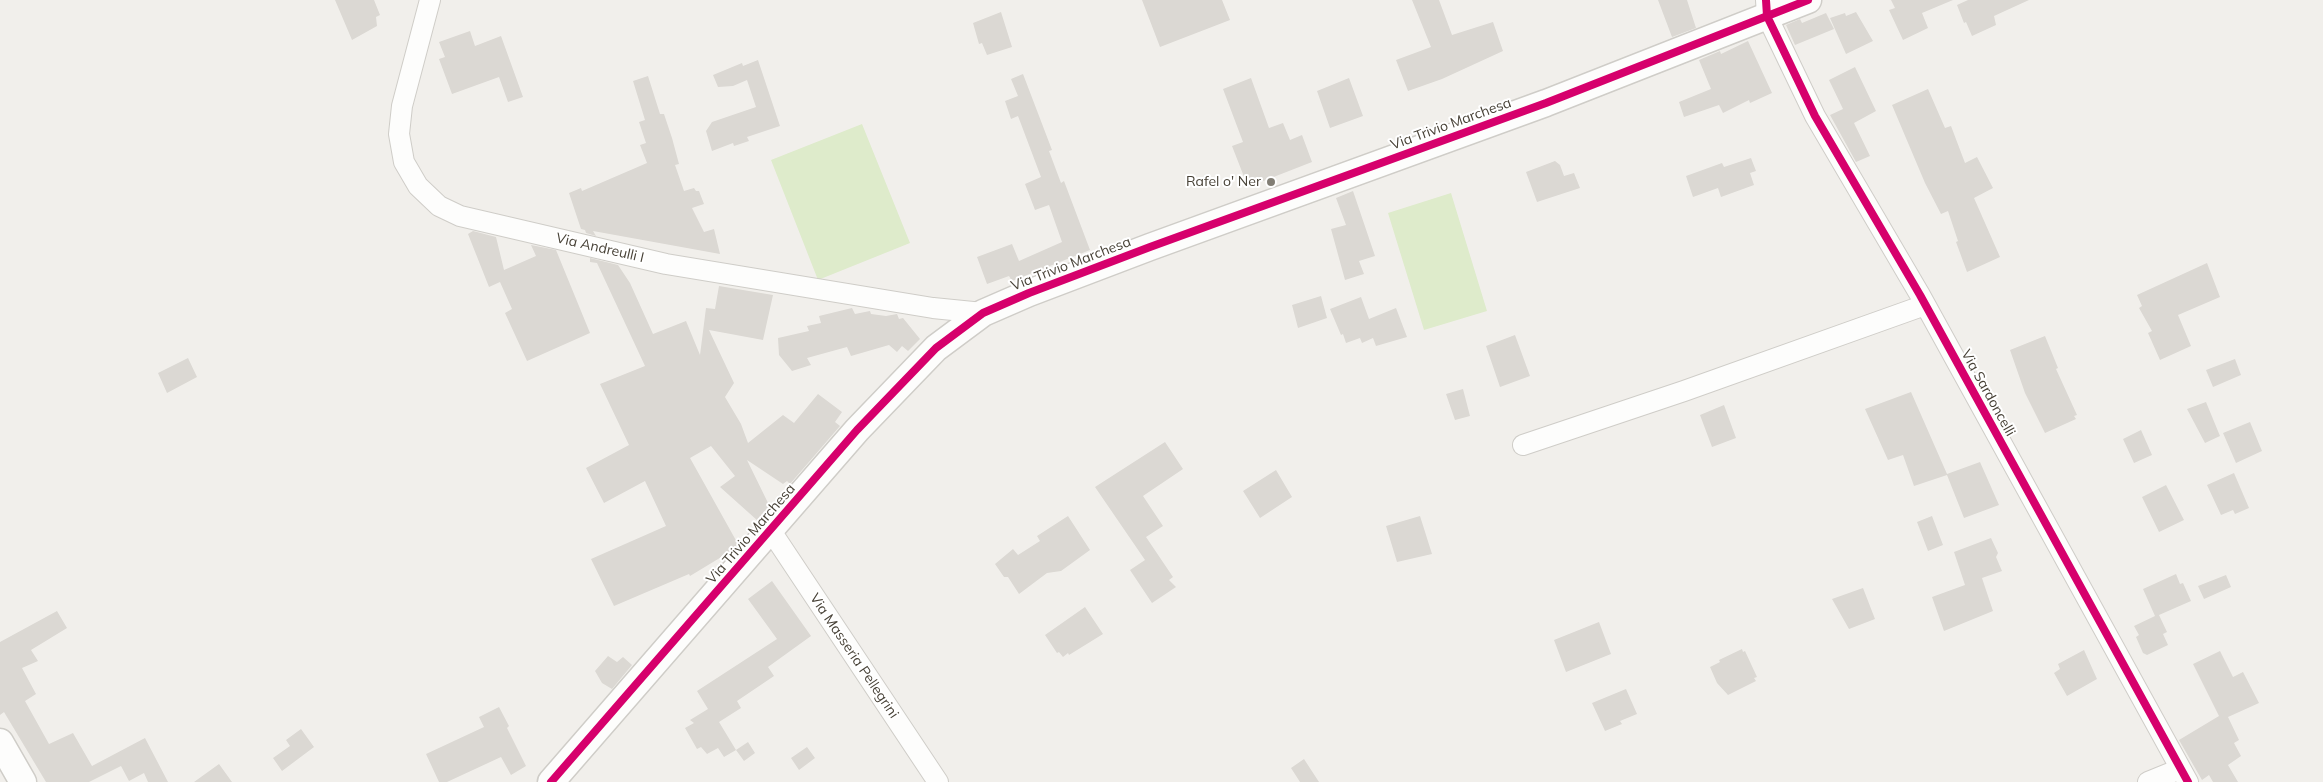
<!DOCTYPE html>
<style>
body{margin:0}
canvas{display:block;background:#f1efeb}
</style>
<canvas width="2323" height="782"></canvas>
<script>
const ctx = document.querySelector('canvas').getContext('2d');
ctx.lineJoin = 'round';
function fillPath(path, color) {
  ctx.fillStyle = color;
  ctx.fill(path, 'evenodd');
}
function shape(rows) {
  const path = new Path2D();
  for (const r of rows) {
    path.moveTo(r[0], r[1]);
    for (let i = 2; i < r.length; i += 2) path.lineTo(r[i], r[i + 1]);
  }
  return path;
}
function strokePath(path, color, width, dash) {
  ctx.strokeStyle = color;
  ctx.lineWidth = width;
  ctx.lineCap = dash ? 'butt' : 'round';
  ctx.setLineDash(dash || []);
  ctx.stroke(path);
}
function write(font, color, halo, rows, align = 'center') {
  ctx.font = font + ' Mulish,sans-serif';
  ctx.lineWidth = 4;
  ctx.setLineDash([]);
  ctx.textBaseline = 'middle';
  ctx.strokeStyle = halo;
  ctx.fillStyle = color;
  for (const [text, x, y, turn = 0] of rows) {
    ctx.save();
    ctx.translate(x, y);
    ctx.rotate((+turn || 0) * Math.PI / 180);
    ctx.textAlign = isNaN(turn) ? turn : align;
    if (halo) ctx.strokeText(text, 0, 0);
    ctx.fillText(text, 0, 0);
    ctx.restore();
  }
}
const green = shape([
 [862,124,910,243,818,280,771,160],
 [1451,193,1487,311,1424,330,1388,213]
]);
const building = shape([
 [335,0,374,0,380,15,376,17,377,26,352,40],
 [1142,0,1222,0,1230,20,1160,47],
 [1412,0,1439,0,1452,35,1493,22,1503,51,1442,79,1408,91,1396,60,1431,47],
 [1658,0,1687,0,1696,28,1672,37],
 [1891,0,1953,0,1922,13,1928,28,1903,40,1889,10,1895,8],
 [1968,0,2029,0,1994,16,1996,25,1972,36,1966,22,1964,23,1957,5],
 [1001,12,1012,47,987,55,982,43,979,44,973,23],
 [1856,12,1873,41,1846,54,1830,18,1845,13,1846,16],
 [1826,13,1834,29,1795,45,1786,25,1800,19,1802,23],
 [470,31,475,46,501,36,523,97,508,102,499,77,452,94,439,59,445,57,439,42],
 [1748,41,1772,93,1750,103,1749,100,1723,113,1719,105,1684,117,1679,102,1711,89,1699,60,1720,51,1721,54],
 [758,60,780,126,747,137,749,141,734,146,733,143,712,151,706,131,712,122,756,107,747,80,733,86,718,87,713,75,742,63,743,66],
 [1855,67,1876,111,1854,123,1870,156,1856,162,1830,115,1843,109,1829,80],
 [1023,74,1052,150,1049,151,1061,183,1064,181,1090,250,1012,281,1009,276,987,284,977,257,1012,244,1019,261,1062,242,1049,205,1035,210,1025,184,1041,177,1018,116,1011,119,1005,101,1018,96,1011,79],
 [648,76,660,114,664,114,672,138,679,164,675,165,684,191,694,188,696,191,699,191,704,204,692,208,704,232,714,229,720,254,593,231,596,236,586,233,585,230,581,229,569,193,581,188,582,191,647,163,640,145,646,143,639,122,645,120,633,81],
 [1251,78,1269,128,1283,123,1290,140,1302,135,1312,162,1248,187,1232,146,1243,142,1223,89],
 [1349,78,1363,116,1330,128,1317,91],
 [1928,89,1945,128,1951,126,1965,163,1977,157,1993,188,1974,198,2000,257,1967,272,1956,242,1958,241,1948,211,1941,214,1925,183,1892,105],
 [1751,158,1756,171,1750,173,1754,185,1721,197,1718,188,1693,197,1686,176,1722,163,1724,167],
 [1555,161,1560,165,1564,176,1574,173,1580,188,1537,202,1526,172],
 [1353,191,1375,256,1359,261,1364,274,1345,280,1331,229,1346,225,1336,198],
 [473,231,496,237,504,270,536,256,531,245,556,250,590,333,527,361,505,313,512,309,500,282,489,287,468,234],
 [590,258,618,265,630,283,653,334,686,321,700,355,706,308,715,309,719,286,773,295,763,340,709,330,734,383,725,397,741,424,748,443,783,415,794,423,818,394,842,412,835,422,840,426,790,484,787,481,783,484,747,460,770,507,758,521,720,487,735,476,711,446,690,458,738,544,725,559,723,556,690,576,689,574,614,606,591,559,666,526,645,481,604,503,586,468,629,445,600,384,645,366,597,263,590,262],
 [2207,263,2220,297,2178,315,2191,346,2160,360,2148,333,2152,331,2139,308,2142,306,2137,295],
 [1321,296,1327,318,1298,328,1292,305],
 [1361,297,1369,319,1396,308,1407,337,1376,346,1373,338,1362,343,1360,338,1346,343,1343,334,1341,335,1330,309],
 [852,308,855,314,870,311,871,314,886,316,897,314,899,319,903,318,920,339,908,351,902,346,897,352,889,345,851,356,847,347,807,358,811,365,792,371,779,355,778,338,809,331,807,326,821,323,819,316],
 [1515,335,1530,376,1500,387,1486,346],
 [2045,336,2058,368,2056,369,2077,415,2074,416,2076,419,2045,433,2025,393,2010,350],
 [188,358,197,377,167,393,158,373],
 [2235,359,2241,375,2213,387,2206,370],
 [1463,389,1470,416,1455,420,1446,394],
 [1911,392,1947,474,1980,462,1999,505,1964,518,1947,475,1914,486,1903,455,1888,460,1865,409],
 [2206,402,2220,436,2205,443,2187,409],
 [1724,405,1736,438,1712,447,1700,415],
 [2250,422,2262,451,2236,463,2223,433],
 [2141,430,2152,455,2134,463,2123,439],
 [1165,442,1183,469,1143,496,1163,526,1146,537,1173,577,1169,580,1176,587,1152,603,1130,570,1145,560,1095,487],
 [1276,470,1292,497,1260,518,1243,491],
 [2234,473,2249,508,2235,514,2233,510,2221,515,2207,485],
 [2166,485,2184,520,2159,532,2142,497],
 [1068,516,1090,550,1061,571,1047,573,1019,594,1008,577,1004,577,995,564,1013,549,1018,555,1040,541,1037,536],
 [1420,516,1432,554,1397,562,1386,526],
 [1932,516,1943,545,1928,551,1917,522],
 [1991,538,1998,553,1996,557,2002,571,1982,578,1993,611,1944,631,1932,597,1965,585,1954,552],
 [2176,574,2180,584,2183,583,2191,601,2159,615,2167,632,2163,634,2168,645,2147,655,2143,653,2136,637,2139,635,2134,626,2155,616,2143,589],
 [2226,575,2231,587,2204,599,2198,586],
 [772,581,811,636,768,667,774,676,737,701,741,708,719,722,736,750,724,757,718,748,707,754,701,747,697,749,685,728,694,723,690,720,708,709,697,691,777,639,748,599],
 [1863,588,1875,619,1849,629,1832,599],
 [1085,607,1103,634,1069,655,1068,653,1063,657,1059,652,1057,653,1045,635],
 [57,611,67,628,31,650,38,661,22,668,36,694,25,701,49,744,73,733,92,766,145,738,168,782,148,782,144,773,129,781,121,766,89,782,46,782,4,712,0,715,0,642],
 [1599,622,1611,654,1566,672,1554,640],
 [1742,649,1743,652,1745,651,1757,677,1754,678,1756,681,1728,695,1717,683,1710,667,1720,662,1719,660],
 [2084,650,2097,679,2067,696,2054,673,2060,669,2058,664],
 [2220,651,2233,677,2243,672,2259,703,2228,717,2239,740,2234,743,2241,756,2228,765,2238,782,2213,782,2209,775,2202,780,2179,740,2219,716,2193,664],
 [608,656,617,662,623,657,632,665,612,689,602,683,595,671],
 [1626,689,1637,714,1620,721,1622,724,1605,731,1592,703],
 [499,707,509,726,507,728,526,766,511,775,501,757,447,782,439,782,426,754,484,727,479,717],
 [301,729,314,747,282,771,273,758,290,746,286,740],
 [748,742,755,753,744,761,736,750],
 [807,747,815,758,799,770,791,758],
 [1304,759,1319,782,1300,782,1291,768],
 [219,764,232,782,194,782]
]);
const minor = shape([
 [430,0,402,106,399,134,404,162,418,186,439,206,460,216,666,264,933,308,983,313],
 [1766,0,1767,16,1815,116,1920,295,2188,782],
 [1523,445,1684,391,1925,305],
 [771,531,938,782],
 [2148,782,2180,769]
]);
const tertiary = shape([
 [0,742,23,782],
 [551,782,857,430,936,348,983,313,1029,293,1150,247,1546,103,1808,0]
]);
const cycleway = shape([
 [1766,0,1767,16,1815,116,1920,295,2188,782],
 [551,782,857,430,936,348,983,313,1029,293,1150,247,1546,103,1808,0]
]);
const markers = [
 [1271,182,5,"#827e75"]
];
const streetNames = [
 ["Via Trivio Marchesa",1451,124,-20],
 ["Via Andreulli I",600,248,13],
 ["Via Trivio Marchesa",1071,264,-21],
 ["Via Sardoncelli",1988,393,61],
 ["Via Trivio Marchesa",751,534,-49],
 ["Via Masseria Pellegrini",854,656,56]
];
const poiNames = [
 ["Rafel o' Ner",1261,182]
];
fillPath(green, '#deebcb');
fillPath(building, '#dbd8d3');
strokePath(minor, '#cfcdc8', 22);
strokePath(tertiary, '#cfcdc8', 29);
strokePath(minor, '#fdfdfc', 20);
strokePath(tertiary, '#fdfdfc', 26);
strokePath(cycleway, '#d6006c', 8);
for (const [x, y, r, color] of markers) {
  const dot = new Path2D();
  dot.arc(x, y, r, 0, 2 * Math.PI);
  ctx.fillStyle = color;
  ctx.fill(dot);
  strokePath(dot, '#fff', 2);
}
write('14px', '#474136', '#fff', streetNames);
write('14px', '#474136', '#fff', poiNames, 'right');
</script>
